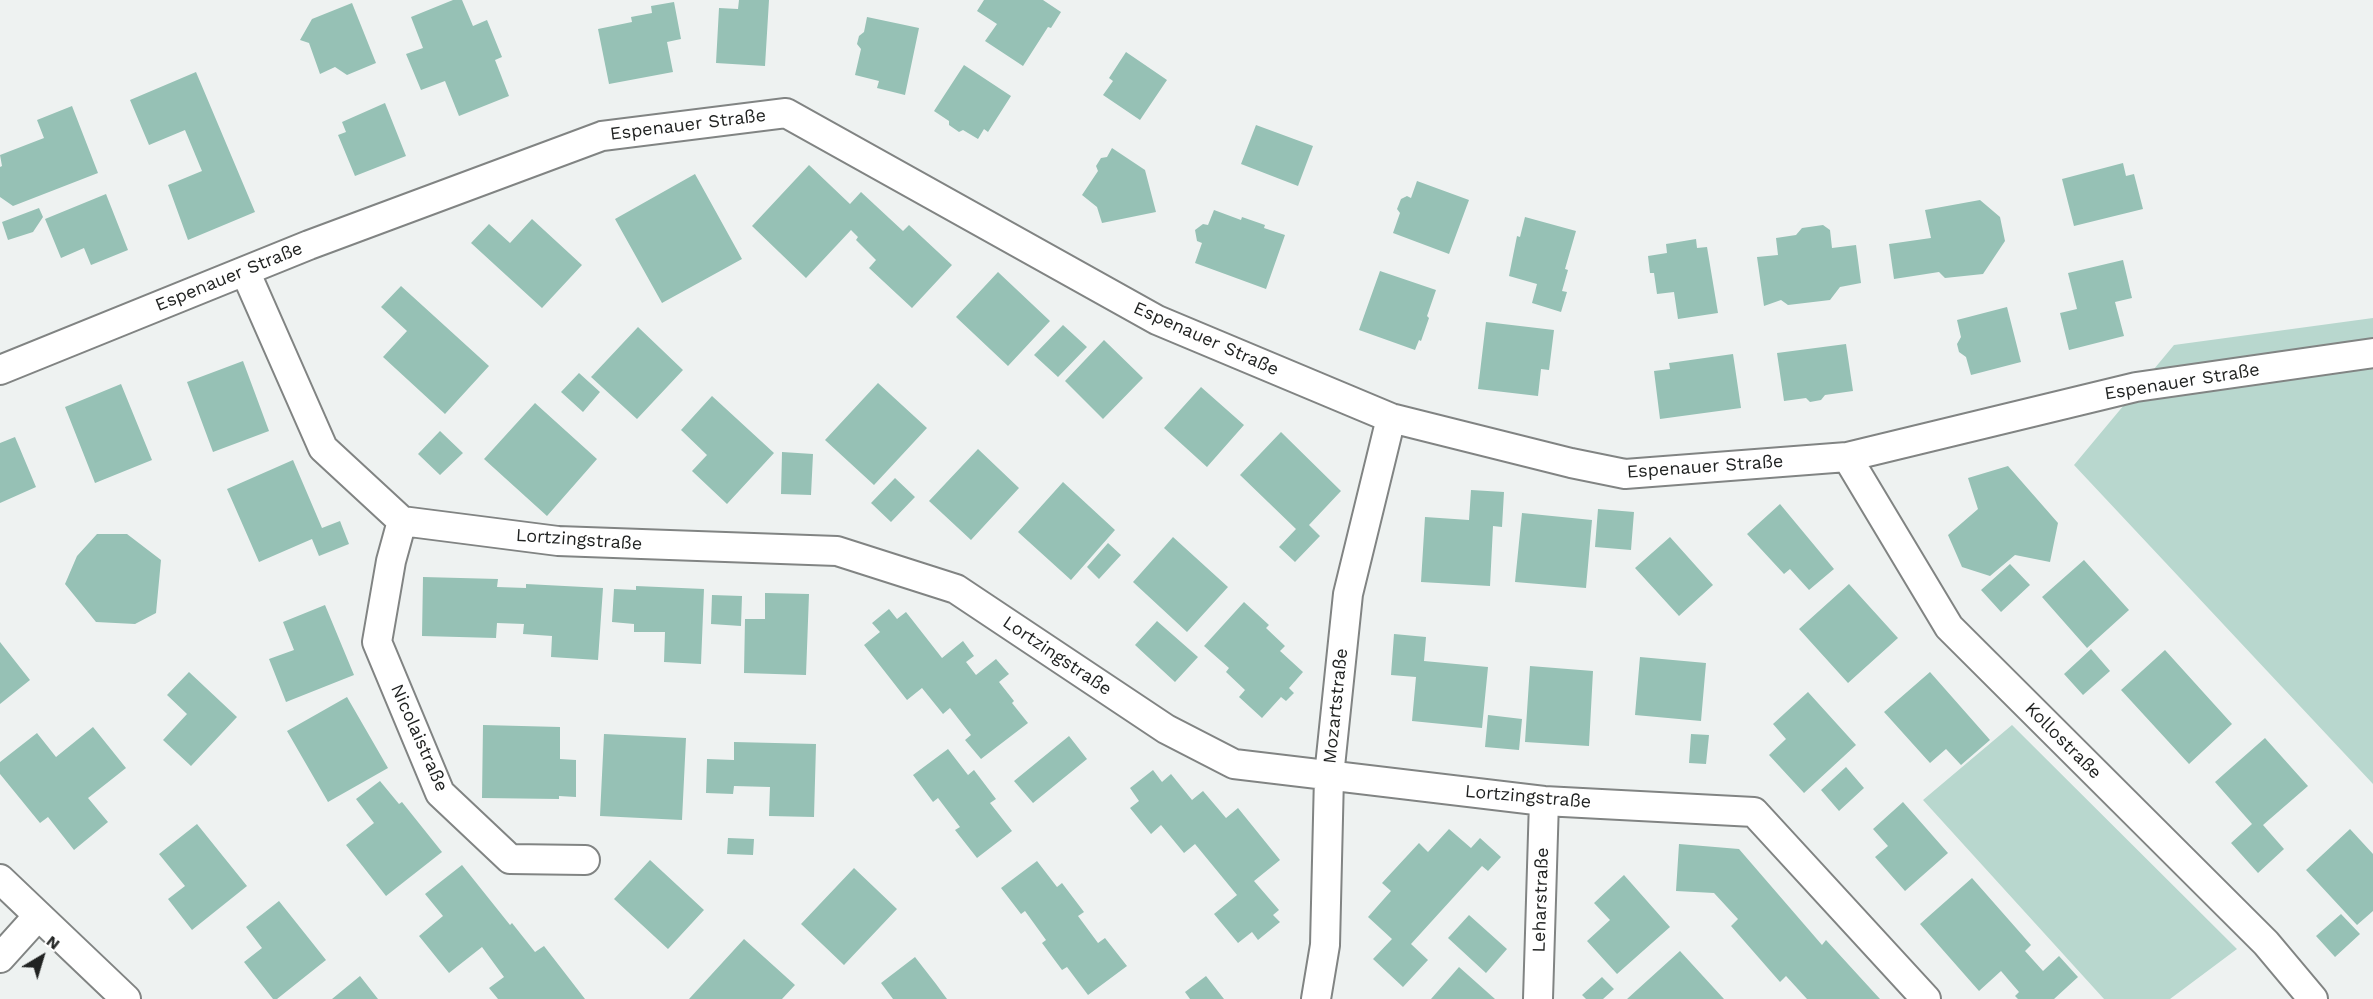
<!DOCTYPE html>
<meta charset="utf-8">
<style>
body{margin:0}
#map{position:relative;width:2373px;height:999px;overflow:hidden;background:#eef2f1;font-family:"Work Sans",sans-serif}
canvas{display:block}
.north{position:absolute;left:12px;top:927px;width:60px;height:60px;-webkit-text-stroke:4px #fff;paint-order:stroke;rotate:38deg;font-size:16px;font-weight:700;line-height:24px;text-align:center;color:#212322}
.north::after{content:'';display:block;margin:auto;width:21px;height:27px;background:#212322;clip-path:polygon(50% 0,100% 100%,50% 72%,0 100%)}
</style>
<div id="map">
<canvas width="2373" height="999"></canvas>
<div class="north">N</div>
</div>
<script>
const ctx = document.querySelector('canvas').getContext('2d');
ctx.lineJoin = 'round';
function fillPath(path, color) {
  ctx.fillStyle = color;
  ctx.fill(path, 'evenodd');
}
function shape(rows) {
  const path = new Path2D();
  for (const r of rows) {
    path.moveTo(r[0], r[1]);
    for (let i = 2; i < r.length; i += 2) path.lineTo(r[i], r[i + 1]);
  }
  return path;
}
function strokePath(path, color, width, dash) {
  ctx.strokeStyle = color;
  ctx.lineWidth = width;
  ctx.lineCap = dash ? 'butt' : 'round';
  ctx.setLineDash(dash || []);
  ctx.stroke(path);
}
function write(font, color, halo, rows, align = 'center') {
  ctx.font = font + ' "Work Sans",sans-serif';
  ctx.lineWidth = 4.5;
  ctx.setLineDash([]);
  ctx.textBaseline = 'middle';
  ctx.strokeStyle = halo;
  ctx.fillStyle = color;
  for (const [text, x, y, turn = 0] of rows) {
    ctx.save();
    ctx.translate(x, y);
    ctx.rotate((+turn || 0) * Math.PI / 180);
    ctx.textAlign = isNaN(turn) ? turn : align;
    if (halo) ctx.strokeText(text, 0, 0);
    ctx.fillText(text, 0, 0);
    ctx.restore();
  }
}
const green = shape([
 [2373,318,2373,784,2074,465,2174,345],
 [2012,725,2237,949,2170,999,2104,999,1923,800]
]);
const building = shape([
 [453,0,462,0,473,26,487,20,502,57,495,60,509,96,459,116,445,81,421,90,406,54,423,48,411,17],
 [739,0,769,0,765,66,716,63,719,8,738,9],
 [984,0,1043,0,1061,12,1051,28,1048,27,1023,66,985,41,997,24,977,11],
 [674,2,681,39,667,42,673,72,609,84,598,29,632,22,631,17,652,13,651,6],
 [352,3,376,63,347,75,335,67,320,74,309,43,300,40,312,19],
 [867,17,919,28,905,95,877,88,879,81,855,75,861,49,857,44,859,36,864,32],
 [1126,52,1167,80,1140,120,1103,95,1113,81,1109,78],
 [964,65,1011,96,988,132,984,129,978,139,963,130,959,132,949,125,949,121,934,111],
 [196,72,255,212,188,240,168,185,202,171,185,130,149,145,130,100],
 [385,103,406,156,355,176,338,135,346,132,342,122],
 [72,106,98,173,13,206,0,197,0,167,2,166,0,155,44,138,37,120],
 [1256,125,1313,146,1298,186,1241,164],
 [1112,148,1145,170,1156,212,1102,223,1097,207,1082,195,1098,171,1096,166,1101,158,1107,157],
 [2123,163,2126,176,2134,174,2143,209,2074,226,2062,179],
 [809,165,850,204,861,192,903,231,909,225,952,265,912,308,869,268,876,260,856,240,858,237,851,230,806,278,752,226],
 [695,174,742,259,662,303,615,219],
 [1417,181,1469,200,1449,254,1393,233,1400,213,1397,209,1401,199,1407,196,1411,198],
 [106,194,128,250,91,265,84,248,61,258,45,219],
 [1980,200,2000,217,2005,241,1983,274,1945,278,1939,272,1894,279,1889,244,1931,238,1925,210],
 [39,208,43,217,33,232,8,240,2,222],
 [1214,210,1241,220,1242,217,1265,225,1264,228,1285,235,1266,289,1195,263,1202,243,1197,241,1195,230,1203,224,1208,225],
 [1525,217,1576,231,1565,269,1568,270,1562,291,1567,292,1561,312,1532,303,1537,284,1509,276,1517,236,1520,237],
 [532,219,582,265,542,308,471,243,489,224,510,243],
 [1823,225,1830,230,1832,248,1856,245,1861,283,1840,287,1830,300,1788,305,1781,300,1764,306,1757,257,1778,255,1776,238,1796,235,1802,228],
 [1696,239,1697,248,1707,247,1718,313,1678,319,1674,292,1657,294,1654,273,1650,273,1648,256,1667,253,1666,244],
 [2123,260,2132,298,2115,302,2124,336,2069,350,2060,313,2077,309,2068,273],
 [1380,271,1436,290,1427,316,1429,318,1421,341,1419,340,1415,350,1359,330],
 [998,272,1050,321,1008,366,956,317],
 [401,286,489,366,445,414,383,357,407,331,381,307],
 [2007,307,2021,362,1971,375,1966,357,1959,352,1957,344,1961,337,1957,320],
 [1486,322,1554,330,1549,370,1541,369,1538,396,1478,389],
 [1063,325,1087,347,1058,377,1034,355],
 [638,327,683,370,637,419,591,377],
 [1104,340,1143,378,1103,419,1065,381],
 [1846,344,1853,391,1825,395,1821,400,1810,402,1806,398,1784,401,1777,353],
 [1733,354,1741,408,1660,419,1654,371,1670,369,1669,363],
 [243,361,269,431,213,452,187,382],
 [579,373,600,392,583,412,561,392],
 [878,383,927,428,874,485,825,440],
 [121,384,152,460,95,483,65,407],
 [1201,387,1244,425,1207,467,1164,428],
 [712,396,774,453,727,504,692,471,707,455,681,430],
 [535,403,597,459,547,516,484,459],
 [440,431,463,453,440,475,418,454],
 [1281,432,1341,491,1309,525,1320,536,1295,562,1279,547,1296,529,1240,475],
 [15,437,36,487,0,503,0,443],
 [978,449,1019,488,971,540,929,501],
 [782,452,813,454,811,495,781,494],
 [293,460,322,528,340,521,349,544,319,556,312,539,259,562,227,489],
 [2008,466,2058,523,2050,562,2015,555,1990,576,1962,567,1948,535,1978,509,1968,478],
 [895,478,915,497,891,522,871,503],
 [1063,482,1115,530,1071,580,1018,532],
 [1471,490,1504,492,1502,527,1493,526,1490,586,1421,582,1425,517,1469,520],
 [1780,504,1834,569,1809,590,1790,569,1784,574,1747,534],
 [1598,509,1634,512,1631,550,1595,547],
 [1522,513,1592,520,1586,588,1515,582],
 [97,534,127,534,161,560,156,613,135,624,96,622,65,584,77,556],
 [1173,537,1228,587,1187,632,1133,582],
 [1670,537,1713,585,1679,616,1635,568],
 [1108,543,1121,555,1099,579,1087,567],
 [2084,560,2129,610,2087,648,2042,597],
 [2010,564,2030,585,2001,612,1981,590],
 [423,577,498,579,497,587,526,588,526,584,603,588,598,660,551,657,552,636,523,634,524,624,497,623,496,638,422,636],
 [1849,584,1898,638,1848,683,1799,629],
 [636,586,704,589,701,664,664,662,665,632,634,632,634,624,612,622,614,589,636,590],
 [765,593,809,594,806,675,744,673,745,619,765,619],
 [712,595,742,596,741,626,711,624],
 [1244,602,1269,625,1266,628,1285,646,1280,651,1303,672,1289,688,1294,693,1286,701,1281,697,1262,718,1239,697,1245,690,1226,672,1229,668,1204,646],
 [325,605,354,675,286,702,269,659,294,650,283,622],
 [889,609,897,619,906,612,942,658,963,641,974,656,966,662,976,675,996,659,1009,674,999,682,1014,701,1012,703,1028,723,981,759,965,740,971,735,950,708,943,714,922,688,907,700,864,645,880,632,872,623],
 [1157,621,1198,657,1175,682,1135,645],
 [1394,634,1426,637,1424,661,1488,667,1482,728,1412,721,1416,677,1391,675],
 [0,642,30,680,0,704],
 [2091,649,2110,671,2083,695,2064,674],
 [2165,650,2232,724,2189,764,2121,690],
 [1640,657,1706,663,1701,721,1635,715],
 [1530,666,1593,671,1589,746,1525,742],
 [189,672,237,717,191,766,163,740,187,714,167,695],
 [1930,672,1990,740,1961,765,1946,749,1930,763,1884,712],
 [1808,692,1856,745,1804,793,1769,755,1786,739,1773,724],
 [347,697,388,768,328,802,287,731],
 [1488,715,1522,719,1519,750,1485,747],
 [483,725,560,727,560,759,576,760,576,797,559,796,559,799,482,798],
 [93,727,126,768,88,798,108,822,74,850,48,817,40,823,0,774,0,762,37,733,56,757],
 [604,734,686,738,682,820,600,816],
 [1691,734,1709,735,1706,764,1689,763],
 [1069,736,1087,759,1033,803,1014,781],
 [2265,738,2308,786,2263,825,2284,849,2258,873,2231,843,2252,824,2215,782],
 [734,742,816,744,814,817,769,816,770,787,734,786,733,794,706,793,707,759,734,760],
 [948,749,968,775,974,770,996,799,990,803,1012,831,977,858,955,830,960,827,938,798,933,802,913,775],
 [1846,767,1864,788,1839,811,1821,790],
 [1153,770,1162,782,1171,774,1192,800,1203,791,1226,818,1238,808,1280,860,1254,881,1279,910,1273,915,1280,922,1258,940,1252,932,1238,943,1214,914,1237,895,1195,844,1184,853,1161,825,1151,834,1130,808,1139,801,1130,788],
 [380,781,399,804,402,802,442,852,386,896,346,845,374,823,356,799],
 [1903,802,1948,853,1905,891,1875,857,1888,846,1873,829],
 [197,824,247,886,192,930,168,899,185,886,159,854],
 [1449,829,1471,848,1480,838,1501,857,1488,871,1482,866,1411,944,1428,960,1403,987,1373,959,1392,939,1368,917,1391,891,1382,883,1419,843,1428,852],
 [2350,829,2373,854,2373,911,2357,925,2306,870],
 [728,838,754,839,753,855,727,854],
 [1679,844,1739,849,1822,945,1826,940,1880,999,1807,999,1786,976,1780,982,1731,926,1738,919,1714,893,1676,891],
 [650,860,704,910,668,949,614,899],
 [1037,861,1057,887,1062,883,1084,912,1078,916,1098,943,1105,938,1127,966,1088,995,1067,967,1062,970,1042,943,1046,940,1025,911,1021,914,1001,888],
 [462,865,510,925,512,923,535,952,544,946,585,999,498,999,489,988,504,977,482,947,449,973,419,936,443,916,425,894],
 [854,868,897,909,844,965,801,924],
 [1624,875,1670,927,1617,974,1587,941,1610,920,1594,903],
 [1972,878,2031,945,2025,951,2043,971,2059,956,2078,977,2054,999,2018,999,2015,996,2019,992,2001,971,1979,991,1920,924],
 [279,901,326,960,277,999,273,999,244,962,262,948,246,927],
 [2341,914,2360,934,2335,957,2316,936],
 [1469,915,1507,949,1486,973,1448,938],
 [744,939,795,985,782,999,689,999],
 [1680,951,1724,999,1627,999],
 [915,957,936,984,947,999,893,999,881,983],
 [1459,967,1495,999,1431,999],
 [360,976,378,999,332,999],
 [1206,976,1224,999,1190,999,1185,992],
 [1602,977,1614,989,1603,999,1586,999,1582,995]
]);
const street = shape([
 [245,271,323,448,402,521,558,541,837,551,956,589,1166,729,1234,764,1544,801,1754,812,1926,999],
 [0,370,309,245,602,136,786,113,1157,320,1391,418,1571,463,1625,474,1847,457,2136,387,2373,353],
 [1847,457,1949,627,2266,943,2313,999],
 [402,521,391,561,377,642,440,793,510,859,585,860],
 [0,879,126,999],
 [0,958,38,916],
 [1316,999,1325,945,1329,776,1348,594,1391,418],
 [1538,999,1544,801]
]);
const streetNames = [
 ["Espenauer Straße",688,125,-7],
 ["Espenauer Straße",229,277,-22],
 ["Espenauer Straße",1206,339,24],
 ["Espenauer Straße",2182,382,-9],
 ["Espenauer Straße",1705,467,-4],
 ["Lortzingstraße",579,540,4],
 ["Lortzingstraße",1057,656,34],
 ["Mozartstraße",1336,706,-84],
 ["Nicolaistraße",419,738,66],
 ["Kollostraße",2063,741,45],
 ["Lortzingstraße",1528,797,5],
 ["Leharstraße",1541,900,-88]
];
fillPath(green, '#b8d7ce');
fillPath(building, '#96c1b5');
strokePath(street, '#818483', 32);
strokePath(street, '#fff', 28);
write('18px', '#212322', '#fff', streetNames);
</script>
